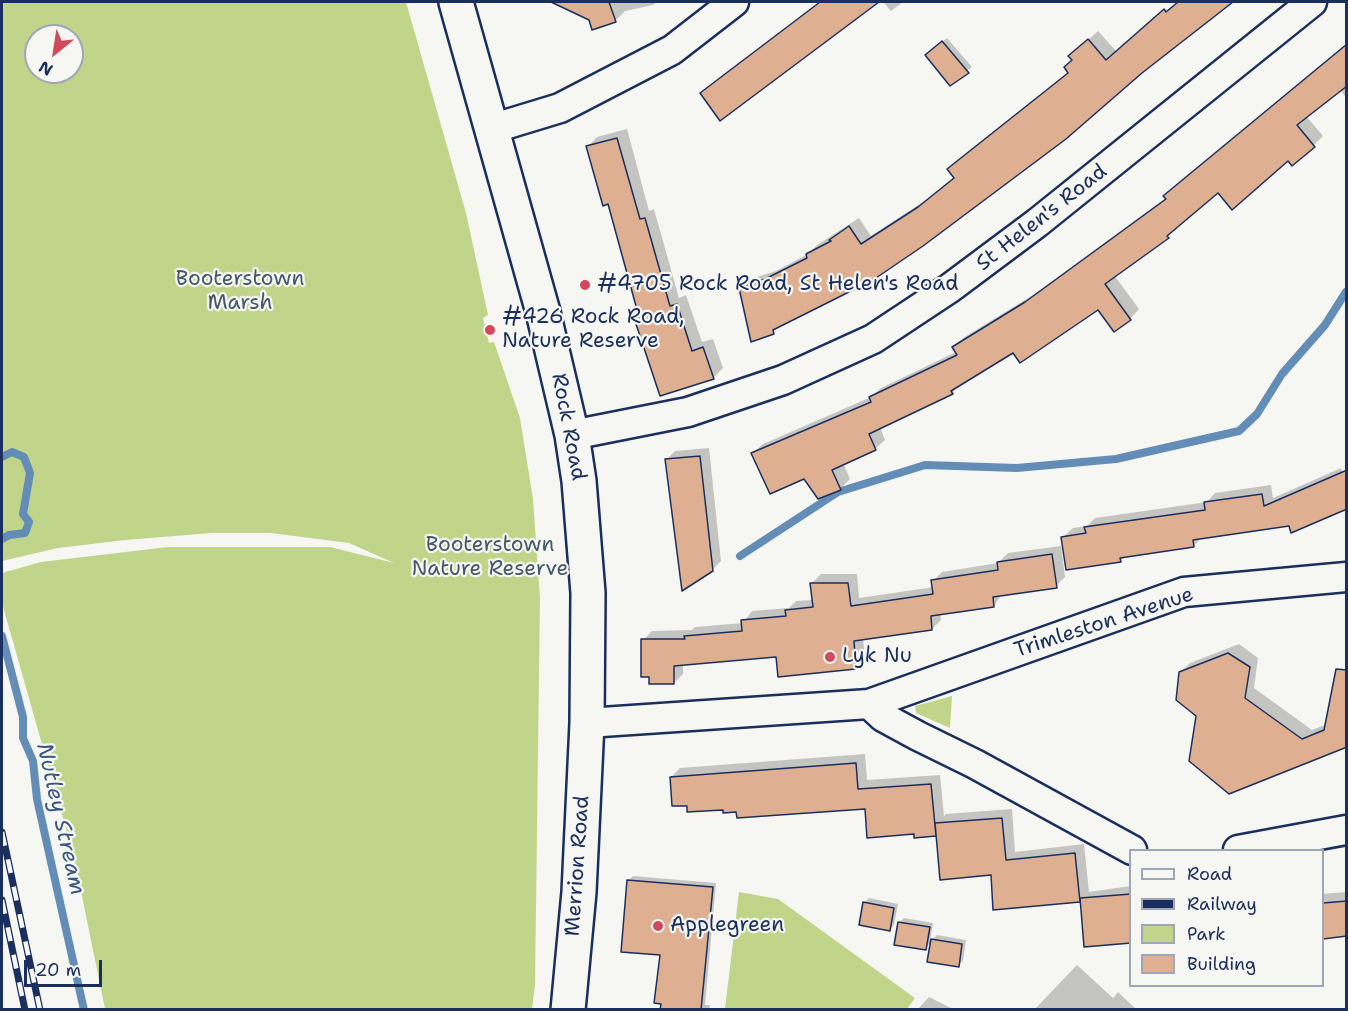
<!DOCTYPE html>
<style>
body{margin:0}
#map{position:relative;width:1348px;height:1011px;overflow:hidden;background:#f6f6f2;font-family:"Shantell Sans",sans-serif}
canvas{display:block}
.frame{position:absolute;inset:0;border:3px solid #1b2f5e;pointer-events:none}
.legend{position:absolute;left:1129px;top:849px;width:195px;height:138px;box-sizing:border-box;background:#f6f6f2;border:2px solid #9ea6b7;margin:0;padding:8px 10px;list-style:none;font-size:18px;color:#1b2f5e}
.legend li{display:flex;align-items:center;gap:12px;height:30px}
.legend b{width:30px;border:2px solid #9ea6b7}
.north{position:absolute;left:24px;top:24px;width:60px;height:60px;box-sizing:border-box;background:#f6f6f2;border:2px solid #9ea6b7;border-radius:50%;rotate:210deg;font-size:16px;font-weight:700;line-height:24px;text-align:center;color:#1b2f5e}
.north::after{content:'';display:block;margin:auto;width:21px;height:27px;background:#d1495b;clip-path:polygon(50% 0,100% 100%,50% 72%,0 100%)}
.scale{position:absolute;left:24px;top:960px;width:78px;height:27px;box-sizing:border-box;border:3px solid #1b2f5e;border-top:0;padding-left:8px;font-size:18px;line-height:21px;white-space:nowrap;color:#1b2f5e;-webkit-text-stroke:4px #f6f6f2;paint-order:stroke}
</style>
<div id="map">
<canvas width="1348" height="1011"></canvas>
<div class="frame"></div>
<ul class="legend">
<li><b style="height:8px;background:#f6f6f2"></b>Road</li>
<li><b style="height:8px;background:#1b2f5e"></b>Railway</li>
<li><b style="height:16px;background:#c1d58a"></b>Park</li>
<li><b style="height:16px;background:#deaf90"></b>Building</li>
</ul>
<div class="north">N</div>
<div class="scale">20 m</div>
</div>
<script>
const ctx = document.querySelector('canvas').getContext('2d');
ctx.lineJoin = 'round';
function fillPath(path, color) {
  ctx.fillStyle = color;
  ctx.fill(path, 'evenodd');
}
function shape(rows) {
  const path = new Path2D();
  for (const r of rows) {
    path.moveTo(r[0], r[1]);
    for (let i = 2; i < r.length; i += 2) path.lineTo(r[i], r[i + 1]);
  }
  return path;
}
function strokePath(path, color, width, dash) {
  ctx.strokeStyle = color;
  ctx.lineWidth = width;
  ctx.lineCap = dash ? 'butt' : 'round';
  ctx.setLineDash(dash || []);
  ctx.stroke(path);
}
function write(font, color, halo, rows, align = 'center') {
  ctx.font = font + ' "Shantell Sans",sans-serif';
  ctx.lineWidth = 4.5;
  ctx.setLineDash([]);
  ctx.textBaseline = 'middle';
  ctx.strokeStyle = halo;
  ctx.fillStyle = color;
  for (const [text, x, y, turn = 0] of rows) {
    ctx.save();
    ctx.translate(x, y);
    ctx.rotate((+turn || 0) * Math.PI / 180);
    ctx.textAlign = isNaN(turn) ? turn : align;
    if (halo) ctx.strokeText(text, 0, 0);
    ctx.fillText(text, 0, 0);
    ctx.restore();
  }
}
const green = shape([
 [2,2,406,2,466,213,488,315,483,318,489,343,494,342,520,418,533,499,540,598,535,985,532,1009,105,1009,74,857,2,603,2,573,41,562,168,547,330,547,394,563,349,543,271,533,211,533,125,540,58,548,2,561],
 [36,36,72,36,72,72,36,72],
 [952,696,950,728,916,713,915,706],
 [739,892,778,899,915,998,907,1009,725,1009]
]);
const shadow = shape([
 [554,2,657,2,653,5,625,11,615,21,590,19],
 [821,2,878,2,720,119,702,93],
 [883,2,903,2,891,11],
 [1177,2,1231,2,1198,29,1196,27,1065,138,781,324,773,332,740,288,750,279,776,271,808,254,817,245,859,218,871,236,929,198,955,177,958,160,1069,72,1080,47,1098,31,1117,52],
 [947,38,972,67,951,84,932,51],
 [1346,44,1346,98,1340,89,1306,116,1323,136,1314,145,1218,191,1168,236,1114,275,1139,309,1130,319,1098,308,1013,351,961,383,952,393,880,427,885,440,875,449,843,463,850,479,840,489,804,477,753,453,763,444,871,397,881,388,956,352,954,347,963,338,1036,293,1167,197,1175,186],
 [627,129,649,211,654,209,679,298,686,295,702,342,713,339,723,368,713,378,636,319,640,314,609,202,588,147,597,137],
 [709,448,721,561,712,570,666,460,675,451],
 [1341,468,1346,481,1290,525,1202,537,1194,546,1125,556,1120,561,1063,537,1073,528,1087,526,1095,518,1207,502,1215,493,1271,485,1273,498],
 [1061,546,1065,577,1056,586,1002,594,994,606,940,613,941,620,932,629,863,638,865,659,856,668,777,655,683,664,683,674,674,683,643,640,652,631,692,630,695,627,743,623,752,611,789,608,796,601,813,600,812,583,821,574,857,574,859,598,934,587,933,581,942,572,998,563,1008,553],
 [1239,644,1258,658,1254,688,1312,730,1327,724,1346,745,1229,792,1180,673,1190,663],
 [865,754,867,780,940,775,944,816,946,814,1012,809,1015,852,1084,844,1089,892,1130,886,1130,943,1081,898,1079,900,993,874,937,832,935,835,915,833,866,807,738,810,688,804,671,777,680,768],
 [633,876,716,883,705,1005,710,1005,709,1010,662,1010,661,954,628,881],
 [1346,892,1346,935,1322,936,1322,894],
 [869,898,898,904,894,925,890,929,864,903],
 [904,918,933,923,930,942,937,935,966,940,963,961,958,965,932,942,925,948,900,922],
 [1077,965,1113,998,1118,992,1137,1010,1034,1010],
 [929,997,955,1010,917,1010]
]);
const stream = shape([
 [2,457,12,452,24,457,30,473,23,514,29,522,25,533,9,535,2,539],
 [740,556,838,492,925,465,1017,468,1116,459,1239,431,1257,414,1282,374,1325,325,1346,292],
 [2,636,23,717,23,738,33,761,37,799,84,1010]
]);
const building = shape([
 [551,2,609,2,616,22,592,30,589,20,551,2],
 [820,2,879,2,720,121,700,93,820,2],
 [1178,2,1233,2,1142,73,1066,139,923,246,873,280,773,330,774,334,751,342,739,288,765,279,807,258,806,254,831,241,829,240,849,226,861,244,918,207,954,178,947,169,1068,73,1064,67,1072,60,1068,56,1088,39,1106,60,1164,9,1166,12,1178,2],
 [942,41,969,73,950,86,925,55,942,41],
 [1347,44,1347,86,1297,125,1315,147,1292,166,1288,161,1232,210,1218,193,1167,236,1169,238,1105,284,1131,320,1114,332,1098,310,1020,363,1013,353,951,391,953,394,869,434,876,450,832,470,841,490,818,499,804,479,770,494,751,453,871,402,869,397,957,355,952,347,1025,302,1166,199,1163,196,1347,44],
 [617,138,640,219,645,218,670,306,677,304,692,351,703,347,714,379,660,396,634,318,639,317,608,204,603,206,586,146,617,138],
 [700,456,713,571,682,591,665,459,700,456],
 [1347,470,1347,509,1291,533,1289,526,1193,540,1194,547,1120,558,1121,562,1066,570,1061,537,1086,533,1084,527,1205,510,1204,502,1262,494,1264,506,1347,470],
 [1052,554,1057,588,993,597,994,607,931,616,932,630,854,641,856,669,778,677,776,657,674,666,674,684,649,684,649,677,641,677,641,639,685,639,684,636,742,631,741,620,786,616,785,610,813,607,810,583,848,583,851,606,933,594,931,580,998,570,997,562,1052,554],
 [1228,653,1250,667,1245,698,1302,739,1324,730,1336,669,1347,670,1347,747,1229,794,1189,761,1196,716,1176,700,1179,672,1228,653],
 [856,763,858,789,931,784,936,836,914,838,914,834,867,838,865,809,737,818,736,812,723,813,723,810,687,812,687,806,672,806,670,777,856,763],
 [1002,818,1006,860,1075,853,1080,902,993,910,991,875,940,880,935,823,1002,818],
 [627,880,713,887,701,1010,660,1010,661,1004,654,1003,660,955,621,952,627,880],
 [1131,894,1131,943,1084,947,1080,898,1131,894],
 [1347,901,1347,936,1323,939,1323,903,1347,901],
 [863,902,894,908,890,931,859,925,863,902],
 [898,922,930,927,926,950,894,945,898,922],
 [931,939,962,944,959,967,927,962,931,939]
]);
const street = shape([
 [491,129,560,108,672,50,734,2],
 [572,435,688,412,783,380,873,339,950,288,1037,223,1312,2],
 [869,704,883,717,918,736,975,764,1132,850],
 [587,723,869,704,1184,592,1346,577],
 [1238,850,1346,830]
]);
const secondary = shape([
 [456,2,543,312,572,435,579,481,588,593,587,723,579,892,568,1010]
]);
const rail = shape([
 [2,832,40,1010],
 [2,900,25,1010]
]);
const markers = [
 [585,285,6,"#d1495b"],
 [490,330,6,"#d1495b"],
 [830,657,6,"#d1495b"],
 [658,926,6,"#d1495b"]
];
const streetNames = [
 ["St Helen's Road",1042,218,-38],
 ["Rock Road",568,427,79],
 ["Trimleston Avenue",1104,623,-18],
 ["Merrion Road",578,866,-86]
];
const parkNames = [
 ["Booterstown",240,280],
 ["Marsh",240,304],
 ["Booterstown",490,546],
 ["Nature Reserve",490,570]
];
const poiNames = [
 ["#4705 Rock Road, St Helen's Road",597,285],
 ["#426 Rock Road,",502,318],
 ["Nature Reserve",502,342],
 ["Lyk Nu",842,657],
 ["Applegreen",670,926]
];
const waterNames = [
 ["Nutley Stream",60,819,77]
];
fillPath(green, '#c1d58a');
fillPath(shadow, '#0003');
strokePath(stream, '#638db7', 8);
fillPath(building, '#deaf90');
strokePath(building, '#1b2f5e', 1.5);
strokePath(street, '#1b2f5e', 33);
strokePath(secondary, '#1b2f5e', 38);
strokePath(street, '#f6f6f2', 28);
strokePath(secondary, '#f6f6f2', 33);
strokePath(rail, '#1b2f5e', 7);
strokePath(rail, '#f6f6f2', 4.5, [14]);
for (const [x, y, r, color] of markers) {
  const dot = new Path2D();
  dot.arc(x, y, r, 0, 2 * Math.PI);
  ctx.fillStyle = color;
  ctx.fill(dot);
  strokePath(dot, '#f6f6f2', 2);
}
write('21px', '#1b2f5e', '#f6f6f2', streetNames);
write('21px', '#445869', '#f6f6f2', parkNames);
write('21px', '#1b2f5e', '#f6f6f2', poiNames, 'left');
write('italic 22px', '#395683', '#f6f6f2', waterNames);
</script>
